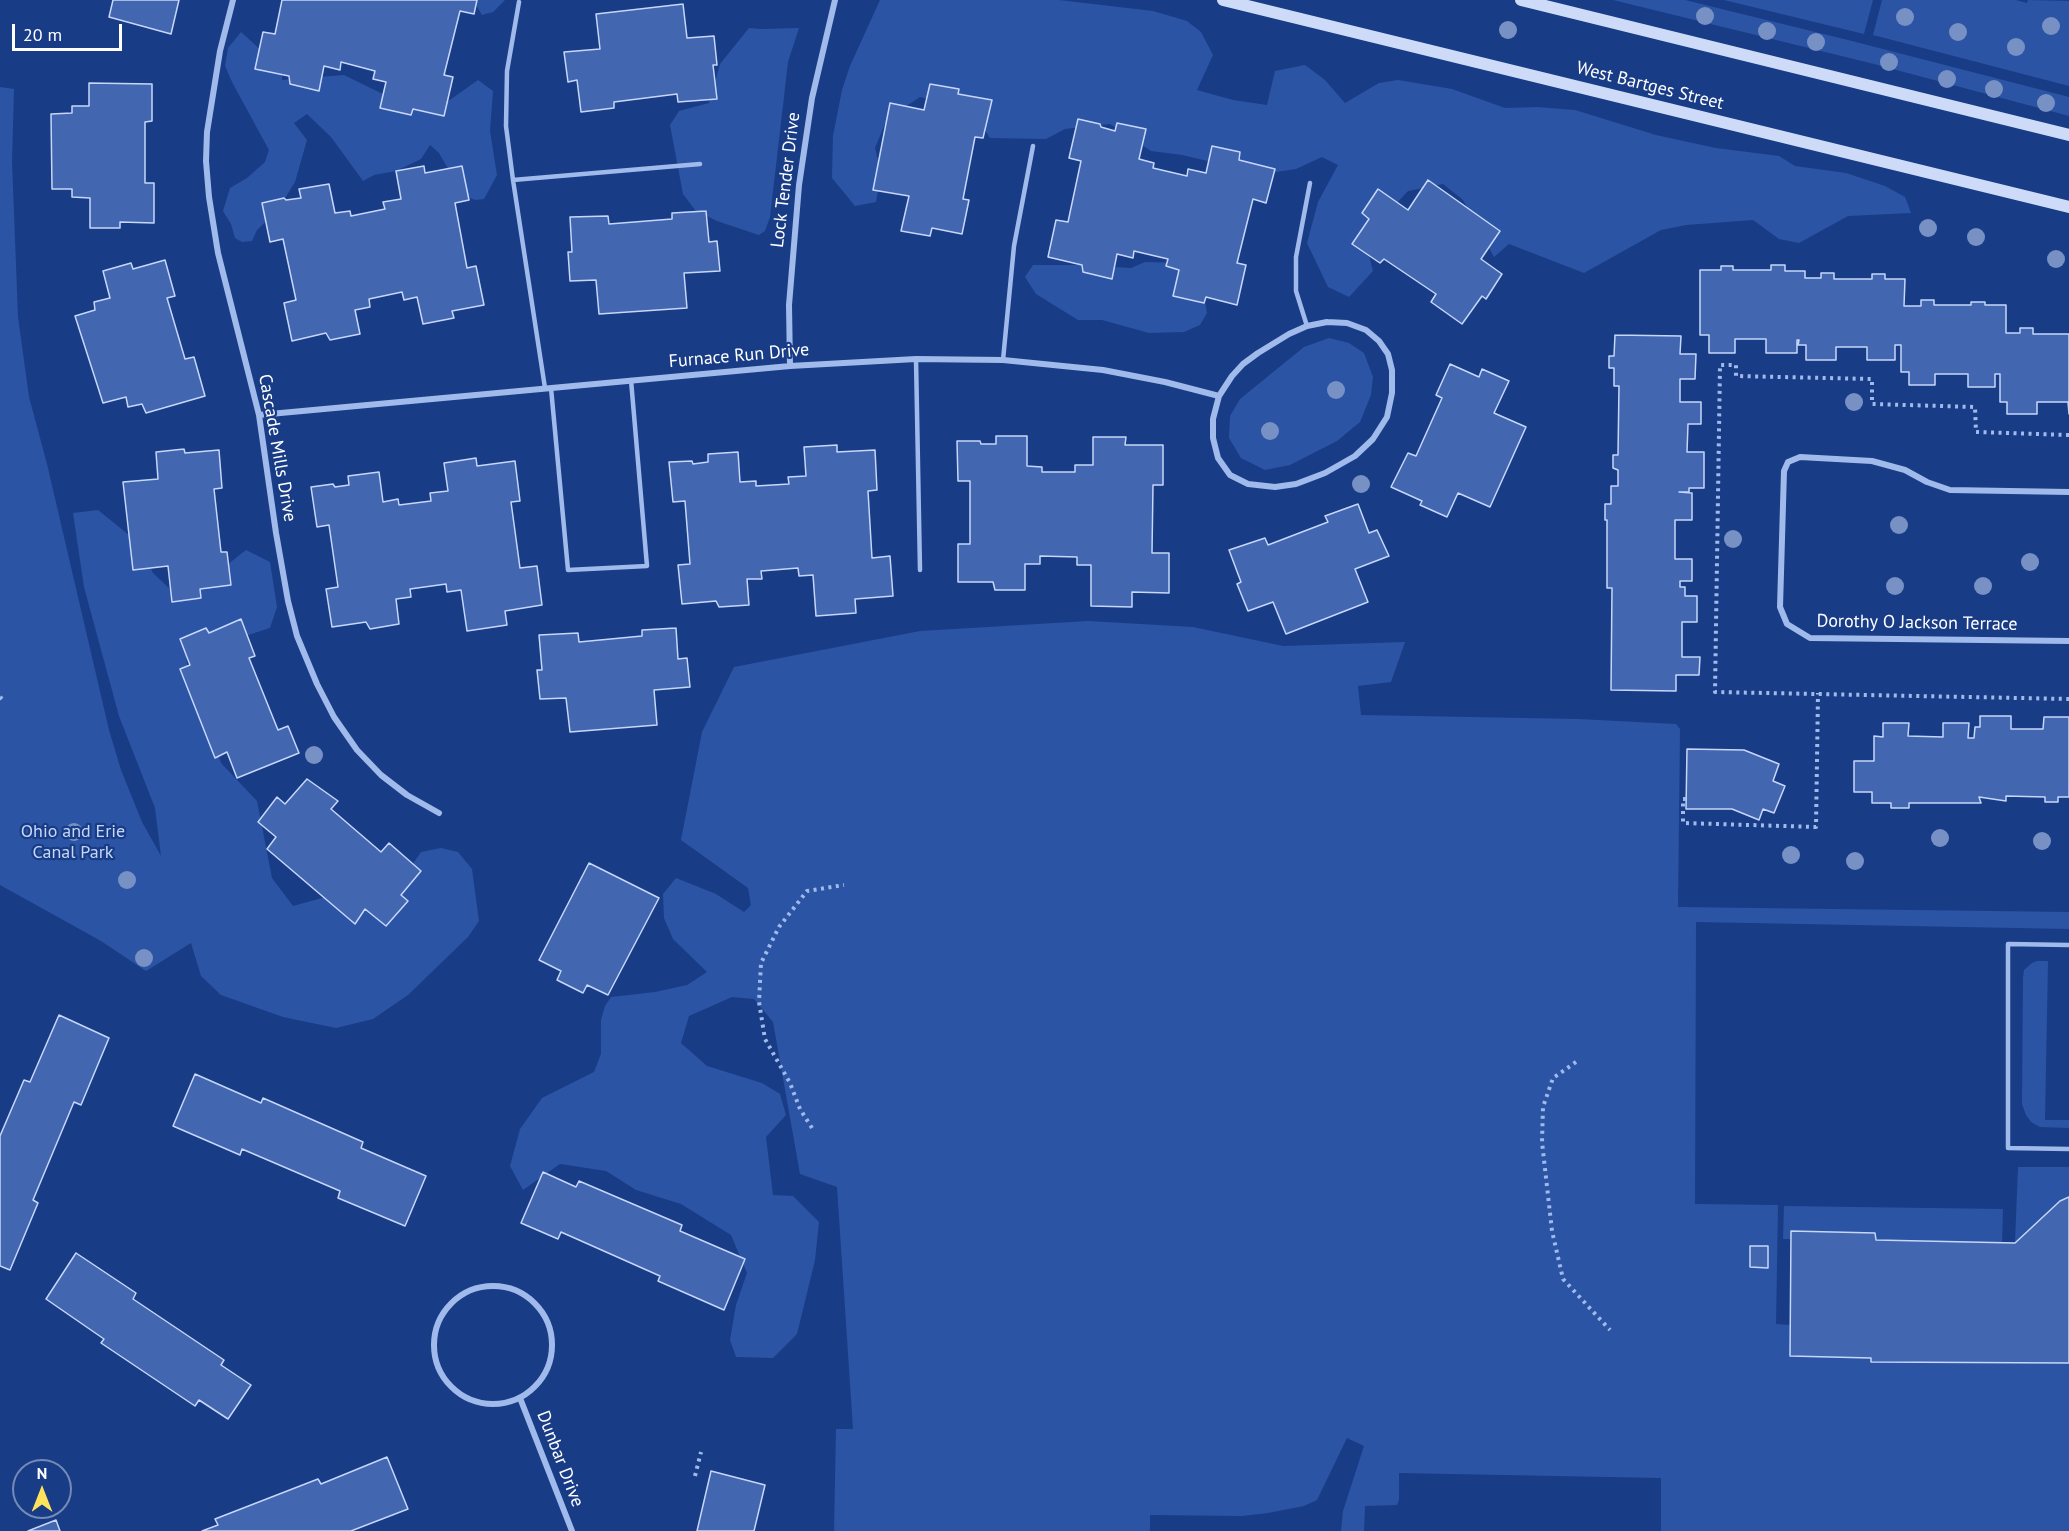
<!DOCTYPE html>
<style>
body{margin:0}
#map{position:relative;width:2069px;height:1531px;overflow:hidden;background:#193c86;font-family:"PT Sans",sans-serif}
canvas{display:block}
.north{position:absolute;left:12px;top:1459px;width:60px;height:60px;box-sizing:border-box;background:#193c86;border:2px solid #758ab6;border-radius:50%;rotate:0deg;font-size:16px;font-weight:700;line-height:24px;text-align:center;color:#fff}
.north::after{content:'';display:block;margin:auto;width:21px;height:27px;background:#ffe35c;clip-path:polygon(50% 0,100% 100%,50% 72%,0 100%)}
.scale{position:absolute;left:12px;top:24px;width:110px;height:27px;box-sizing:border-box;border:3px solid #fff;border-top:0;padding-left:8px;font-size:18px;line-height:21px;white-space:nowrap;color:#fff;-webkit-text-stroke:4px #193c86;paint-order:stroke}
</style>
<div id="map">
<canvas width="2069" height="1531"></canvas>
<div class="north">N</div>
<div class="scale">20 m</div>
</div>
<script>
const ctx = document.querySelector('canvas').getContext('2d');
ctx.lineJoin = 'round';
function fillPath(path, color) {
  ctx.fillStyle = color;
  ctx.fill(path, 'evenodd');
}
function shape(rows) {
  const path = new Path2D();
  for (const r of rows) {
    if (r.length === 3) {
      path.moveTo(r[0] + r[2], r[1]);
      path.arc(r[0], r[1], r[2], 0, 2 * Math.PI);
      continue;
    }
    path.moveTo(r[0], r[1]);
    for (let i = 2; i < r.length; i += 2) path.lineTo(r[i], r[i + 1]);
  }
  return path;
}
function strokePath(path, color, width, dash) {
  ctx.strokeStyle = color;
  ctx.lineWidth = width;
  ctx.lineCap = dash ? 'butt' : 'round';
  ctx.setLineDash(dash || []);
  ctx.stroke(path);
}
function write(font, color, halo, rows, align = 'center') {
  ctx.font = font + ' "PT Sans",sans-serif';
  ctx.lineWidth = 4.5;
  ctx.setLineDash([]);
  ctx.textBaseline = 'middle';
  ctx.strokeStyle = halo;
  ctx.fillStyle = color;
  for (const [text, x, y, turn = 0] of rows) {
    ctx.save();
    ctx.translate(x, y);
    ctx.rotate((+turn || 0) * Math.PI / 180);
    ctx.textAlign = isNaN(turn) ? turn : align;
    if (halo) ctx.strokeText(text, 0, 0);
    ctx.fillText(text, 0, 0);
    ctx.restore();
  }
}
const green = shape([
 [473,0,505,0,493,12,482,15],
 [880,0,1059,0,1153,11,1187,21,1201,32,1213,55,1197,90,1233,100,1267,105,1275,71,1305,65,1325,80,1345,103,1379,83,1398,80,1452,89,1505,108,1537,107,1575,110,1656,135,1716,148,1779,156,1795,166,1846,173,1885,186,1905,197,1911,213,1848,216,1799,243,1779,239,1753,220,1686,225,1661,230,1584,273,1509,244,1494,257,1463,200,1443,184,1408,191,1385,216,1367,247,1373,271,1349,297,1328,287,1307,243,1318,202,1338,165,1322,157,1296,169,1263,174,1182,155,1151,151,1110,124,1065,129,1046,139,990,138,972,110,920,97,887,119,875,148,881,173,876,202,855,206,832,178,833,136,842,90,850,66],
 [1613,0,1685,0,1848,40,2069,97,2069,116,1874,64],
 [1724,0,1873,0,1864,34],
 [1882,0,2016,0,2027,3,2028,0,2069,1,2069,86,1873,35],
 [749,28,761,29,799,28,788,62,770,217,765,231,759,235,717,221,695,210,683,194,670,125,679,111,709,103,720,64],
 [241,32,282,69,282,80,344,75,395,100,425,109,447,102,478,80,493,91,490,131,497,175,484,199,475,200,456,192,450,172,439,153,430,145,421,159,396,171,374,175,363,181,331,137,307,114,294,123,307,140,295,182,277,211,257,230,252,241,242,242,235,238,231,224,223,211,230,188,247,178,265,162,269,150,233,84,225,66,228,48],
 [0,87,14,89,12,162,18,317,29,397,47,464,109,730,121,770,142,822,161,856,155,808,119,716,84,587,73,513,98,510,140,544,153,573,170,589,223,568,246,550,270,562,277,607,270,628,186,655,189,681,209,726,221,763,257,801,272,878,293,906,344,892,384,906,421,852,441,848,458,852,472,869,479,921,468,937,408,995,373,1019,336,1028,283,1017,221,995,201,976,191,943,146,971,101,941,0,885],
 [1145,262,1184,263,1204,295,1207,313,1200,325,1184,332,1149,333,1102,320,1078,320,1036,294,1025,277,1033,265,1082,265,1131,268],
 [1329,338,1349,343,1364,353,1373,377,1371,395,1360,422,1337,441,1290,465,1265,470,1241,458,1229,438,1230,416,1240,399,1304,347],
 [1088,621,1193,627,1283,646,1405,642,1391,682,1358,686,1361,715,1578,719,1676,724,1680,729,1678,907,2069,912,2069,929,1696,922,1695,1204,1778,1205,1776,1324,1790,1325,1790,1356,1871,1358,1872,1362,2069,1363,2069,1531,1661,1531,1661,1478,1399,1473,1399,1500,1397,1505,1365,1506,1364,1531,1341,1531,1343,1511,1364,1446,1347,1438,1317,1500,1304,1506,1268,1513,1242,1516,1150,1515,1150,1531,834,1531,836,1429,853,1429,837,1187,800,1174,773,1022,754,999,732,997,689,1016,681,1043,707,1066,762,1083,780,1094,786,1115,766,1137,773,1195,793,1196,819,1222,815,1260,797,1334,773,1358,736,1357,730,1340,736,1305,747,1273,731,1235,681,1204,636,1190,606,1171,560,1164,523,1190,510,1166,520,1129,542,1098,594,1072,601,1054,601,1020,605,1006,611,997,655,992,687,985,707,972,673,939,664,918,663,894,676,878,716,894,744,912,751,905,748,888,681,840,702,732,734,667,920,631],
 [2037,961,2048,961,2045,1120,2069,1120,2069,1128,2040,1127,2031,1122,2026,1115,2022,1104,2023,978,2024,970,2032,963],
 [2018,1167,2069,1167,2069,1197,2060,1201,2015,1243],
 [1784,1206,2003,1209,2002,1243,1876,1240,1875,1233,1792,1231,1791,1239,1783,1239]
]);
const building = shape([
 [113,0,179,0,171,34,109,17,113,0],
 [282,0,477,0,474,14,460,11,444,75,453,77,444,116,413,109,411,115,380,108,386,82,373,79,375,71,341,62,340,70,324,66,319,91,290,84,289,76,255,69,263,32,275,34,282,0],
 [683,4,687,38,714,36,717,65,713,65,717,99,678,102,677,94,614,102,614,108,581,112,577,80,568,82,564,52,600,49,596,14,683,4],
 [89,83,152,84,152,121,145,122,145,183,154,183,154,223,120,222,120,228,90,228,90,198,72,197,72,189,52,189,51,114,72,113,72,106,89,106,89,83],
 [930,84,959,89,958,94,992,100,983,138,975,137,963,199,969,200,962,234,932,228,930,236,901,231,909,196,873,190,890,103,924,110,930,84],
 [1078,119,1100,124,1101,127,1115,131,1117,123,1146,129,1139,159,1154,163,1153,168,1187,176,1188,169,1206,173,1212,146,1240,152,1239,160,1275,169,1266,203,1253,199,1237,263,1246,265,1237,305,1206,297,1204,303,1173,296,1179,270,1166,266,1168,259,1134,251,1133,258,1117,254,1112,279,1083,272,1082,265,1048,257,1056,220,1068,222,1081,161,1069,158,1078,119],
 [424,166,425,173,462,166,469,200,455,203,467,268,476,266,484,305,452,311,454,318,423,324,417,297,404,300,402,292,369,299,370,307,355,310,360,334,330,340,326,333,292,341,284,303,296,300,283,239,270,242,262,203,284,198,286,200,301,198,299,189,329,184,335,213,350,211,351,216,385,209,383,202,401,199,396,171,424,166],
 [1428,180,1500,231,1481,259,1502,274,1486,299,1482,296,1462,324,1431,302,1436,294,1384,259,1380,263,1352,244,1369,219,1362,213,1378,189,1408,210,1428,180],
 [706,211,709,242,717,241,720,271,684,273,687,308,599,314,596,280,570,281,568,252,572,252,570,217,608,216,609,224,672,219,672,213,706,211],
 [165,260,175,296,167,298,185,359,194,357,205,396,146,413,142,404,128,407,126,397,103,403,75,316,95,310,94,302,110,298,103,271,131,263,133,269,165,260],
 [1771,265,1785,265,1785,271,1805,271,1805,278,1821,278,1821,273,1834,273,1834,279,1872,279,1872,274,1885,274,1885,279,1905,279,1904,306,1921,306,1921,300,1934,300,1934,305,1971,305,1971,302,1985,302,1985,305,2006,305,2006,333,2020,333,2020,328,2033,328,2033,334,2069,334,2069,414,2068,402,2037,402,2037,414,2007,414,2007,402,2000,402,2000,374,1995,374,1995,387,1968,387,1968,374,1935,374,1935,385,1909,385,1909,372,1901,372,1901,345,1895,345,1895,360,1867,360,1867,347,1836,347,1836,360,1806,360,1806,345,1798,345,1799,340,1797,340,1797,353,1766,353,1766,339,1735,339,1735,353,1709,353,1709,335,1700,335,1700,270,1721,270,1721,266,1733,266,1733,270,1771,270,1771,265],
 [1615,335,1681,336,1680,354,1696,354,1695,379,1680,379,1680,402,1701,402,1701,424,1688,424,1687,452,1704,452,1704,488,1689,488,1689,492,1679,492,1692,493,1692,520,1675,520,1675,559,1692,559,1692,581,1680,581,1680,587,1685,587,1685,596,1697,596,1697,622,1682,622,1682,657,1700,657,1699,675,1676,675,1676,691,1611,690,1612,588,1607,588,1607,520,1605,520,1605,504,1611,504,1611,486,1618,486,1618,470,1613,468,1613,455,1618,455,1619,386,1614,386,1614,368,1609,368,1609,356,1614,356,1615,335],
 [1450,364,1479,377,1482,369,1509,381,1494,413,1526,427,1490,507,1458,493,1447,517,1420,505,1422,501,1391,487,1408,453,1416,456,1442,398,1436,395,1450,364],
 [996,436,1027,436,1027,466,1042,467,1042,472,1075,472,1075,465,1093,465,1093,437,1126,437,1125,445,1163,445,1163,485,1153,485,1152,553,1169,553,1169,593,1132,592,1132,607,1091,606,1091,565,1077,565,1077,557,1040,556,1040,564,1025,564,1025,590,995,590,993,582,958,582,958,544,970,544,970,481,958,481,957,441,980,441,981,444,996,444,996,436],
 [837,445,837,452,875,450,877,490,868,491,872,558,890,556,893,596,855,599,856,613,816,616,813,575,799,576,798,568,761,571,762,579,747,579,749,605,719,607,716,601,682,604,678,565,690,564,685,501,673,502,669,462,692,461,693,464,708,462,708,454,738,452,740,482,756,481,756,486,789,484,788,477,806,476,804,447,837,445],
 [184,449,185,453,219,450,222,488,214,489,221,552,227,552,231,585,200,589,201,598,172,602,168,566,133,570,123,482,158,479,156,452,184,449],
 [476,458,477,466,515,461,520,501,511,502,520,568,537,566,542,605,505,611,507,625,467,631,461,590,447,592,446,584,410,589,411,597,396,599,399,624,370,629,366,622,332,627,326,589,338,587,329,525,317,527,311,487,333,484,335,487,349,485,348,476,379,472,383,502,398,499,399,505,431,501,430,493,448,491,444,463,476,458],
 [1358,504,1369,533,1377,530,1389,556,1355,569,1368,602,1286,634,1273,602,1248,611,1237,584,1241,582,1229,550,1265,538,1268,545,1328,522,1325,516,1358,504],
 [241,619,255,656,249,658,278,730,288,726,299,753,237,778,227,752,215,758,180,669,190,665,180,639,206,628,209,633,241,619],
 [676,628,678,659,687,658,690,687,654,690,657,725,570,732,566,698,540,699,537,670,542,670,539,635,578,633,579,642,642,636,642,630,676,628],
 [1980,716,2011,716,2011,729,2043,729,2044,717,2069,717,2069,797,2058,797,2058,802,2045,802,2045,797,2006,796,2006,801,1979,797,1981,803,1909,803,1909,808,1891,808,1891,803,1872,803,1872,792,1854,792,1854,761,1874,761,1874,736,1883,737,1883,723,1909,723,1908,736,1943,737,1943,723,1969,723,1968,738,1974,738,1975,727,1980,727,1980,716],
 [1687,749,1744,750,1779,764,1773,781,1785,786,1774,813,1763,809,1759,820,1732,809,1686,809,1687,749],
 [307,779,338,801,331,809,381,852,389,843,421,871,401,895,408,901,386,926,365,909,355,924,267,849,276,837,258,822,277,797,285,804,307,779],
 [589,863,659,898,608,995,587,985,583,993,557,980,561,971,539,960,589,863],
 [59,1015,109,1038,81,1105,74,1102,33,1200,38,1203,10,1270,0,1266,0,1136,24,1080,30,1082,59,1015],
 [195,1074,261,1103,263,1098,363,1142,361,1148,426,1176,405,1226,338,1198,340,1191,242,1149,240,1155,173,1126,195,1074],
 [543,1172,576,1187,579,1181,682,1225,680,1231,745,1259,724,1310,658,1281,660,1276,561,1232,558,1239,521,1223,543,1172],
 [2069,1197,2069,1363,1871,1362,1871,1358,1790,1356,1791,1231,1875,1233,1876,1240,2015,1243,2060,1201,2069,1197],
 [1750,1246,1768,1246,1768,1268,1750,1267,1750,1246],
 [76,1253,136,1293,133,1299,224,1360,221,1365,251,1385,228,1419,199,1400,195,1406,101,1343,104,1339,46,1299,76,1253],
 [387,1457,408,1509,351,1531,202,1531,218,1525,215,1519,318,1479,321,1484,387,1457],
 [711,1471,765,1485,754,1531,697,1531,711,1471],
 [56,1520,60,1531,28,1531,56,1520]
]);
const path = shape([
 [2069,435,1976,432,1975,407,1872,404,1872,379,1736,376,1736,365,1720,365,1715,692,2069,699],
 [0,697,2,699],
 [1686,799,1683,799,1683,823,1816,827,1818,693],
 [1576,1062,1553,1078,1543,1107,1542,1142,1552,1231,1563,1279,1610,1330],
 [812,1128,800,1109,790,1083,765,1039,759,1002,761,963,779,927,807,891,844,885],
 [695,1476,701,1452]
]);
const service = shape([
 [519,2,507,71,506,126,513,180,545,388],
 [513,180,700,164],
 [1307,326,1296,291,1296,257,1310,183],
 [916,359,920,570],
 [1003,360,1014,246,1033,146],
 [551,388,568,570,647,566,631,380],
 [2069,945,2008,944,2008,1148,2069,1149]
]);
const minor = shape([
 [233,0,220,51,207,132,206,161,209,197,218,253,259,415,276,533,288,601,297,636,317,684,334,717,357,750,381,775,407,795,439,813],
 [1327,322,1347,323,1366,330,1379,341,1388,354,1392,370,1392,393,1387,417,1373,439,1355,456,1325,473,1296,484,1275,487,1248,484,1230,475,1218,458,1213,438,1213,419,1219,396,1232,376,1243,364,1258,353,1289,334,1307,326,1327,322],
 [790,366,789,305,799,185,812,98,835,0],
 [259,415,790,366,916,359,1003,360,1103,370,1165,382,1219,396],
 [2069,492,1950,490,1927,482,1905,470,1872,461,1800,457,1788,462,1784,471,1780,607,1787,624,1810,638,2069,641],
 [493,1345,59],
 [520,1398,572,1531]
]);
const secondary = shape([
 [1223,0,2069,207],
 [1521,0,2069,135]
]);
const trees = [
 [1705,16],
 [1905,17],
 [2051,26],
 [1508,30],
 [1767,31],
 [1958,32],
 [1816,42],
 [2016,47],
 [1889,62],
 [1947,79],
 [1994,89],
 [2046,103],
 [1928,228],
 [1976,237],
 [2056,259],
 [1336,390],
 [1854,402],
 [1270,431],
 [1361,484],
 [1899,525],
 [1733,539],
 [2030,562],
 [1895,586],
 [1983,586],
 [314,755],
 [74,832],
 [1940,838],
 [2042,841],
 [1791,855],
 [1855,861],
 [127,880],
 [144,958]
];
const streetNames = [
 ["West Bartges Street",1650,86,14],
 ["Lock Tender Drive",786,180,-83],
 ["Furnace Run Drive",739,356,-5],
 ["Cascade Mills Drive",277,448,80],
 ["Dorothy O Jackson Terrace",1917,623,1],
 ["Dunbar Drive",560,1459,69]
];
const parkNames = [
 ["Ohio and Erie",73,832],
 ["Canal Park",73,853]
];
fillPath(green, '#2c54a4');
fillPath(building, '#4266b0');
strokePath(building, '#c6d7f9', 1.5);
strokePath(path, '#a0baec', 4, [3, 4.5]);
strokePath(service, '#a0baec', 4.5);
strokePath(minor, '#a0baec', 6);
strokePath(secondary, '#cddbf9', 12);
ctx.fillStyle = '#7891c5';
for (const [x, y] of trees) {
  ctx.beginPath();
  ctx.arc(x, y, 9, 0, 2 * Math.PI);
  ctx.fill();
}
write('18px', '#fff', '#193c86', streetNames);
write('18px', '#c6d7f9', '#193c86', parkNames);
</script>
